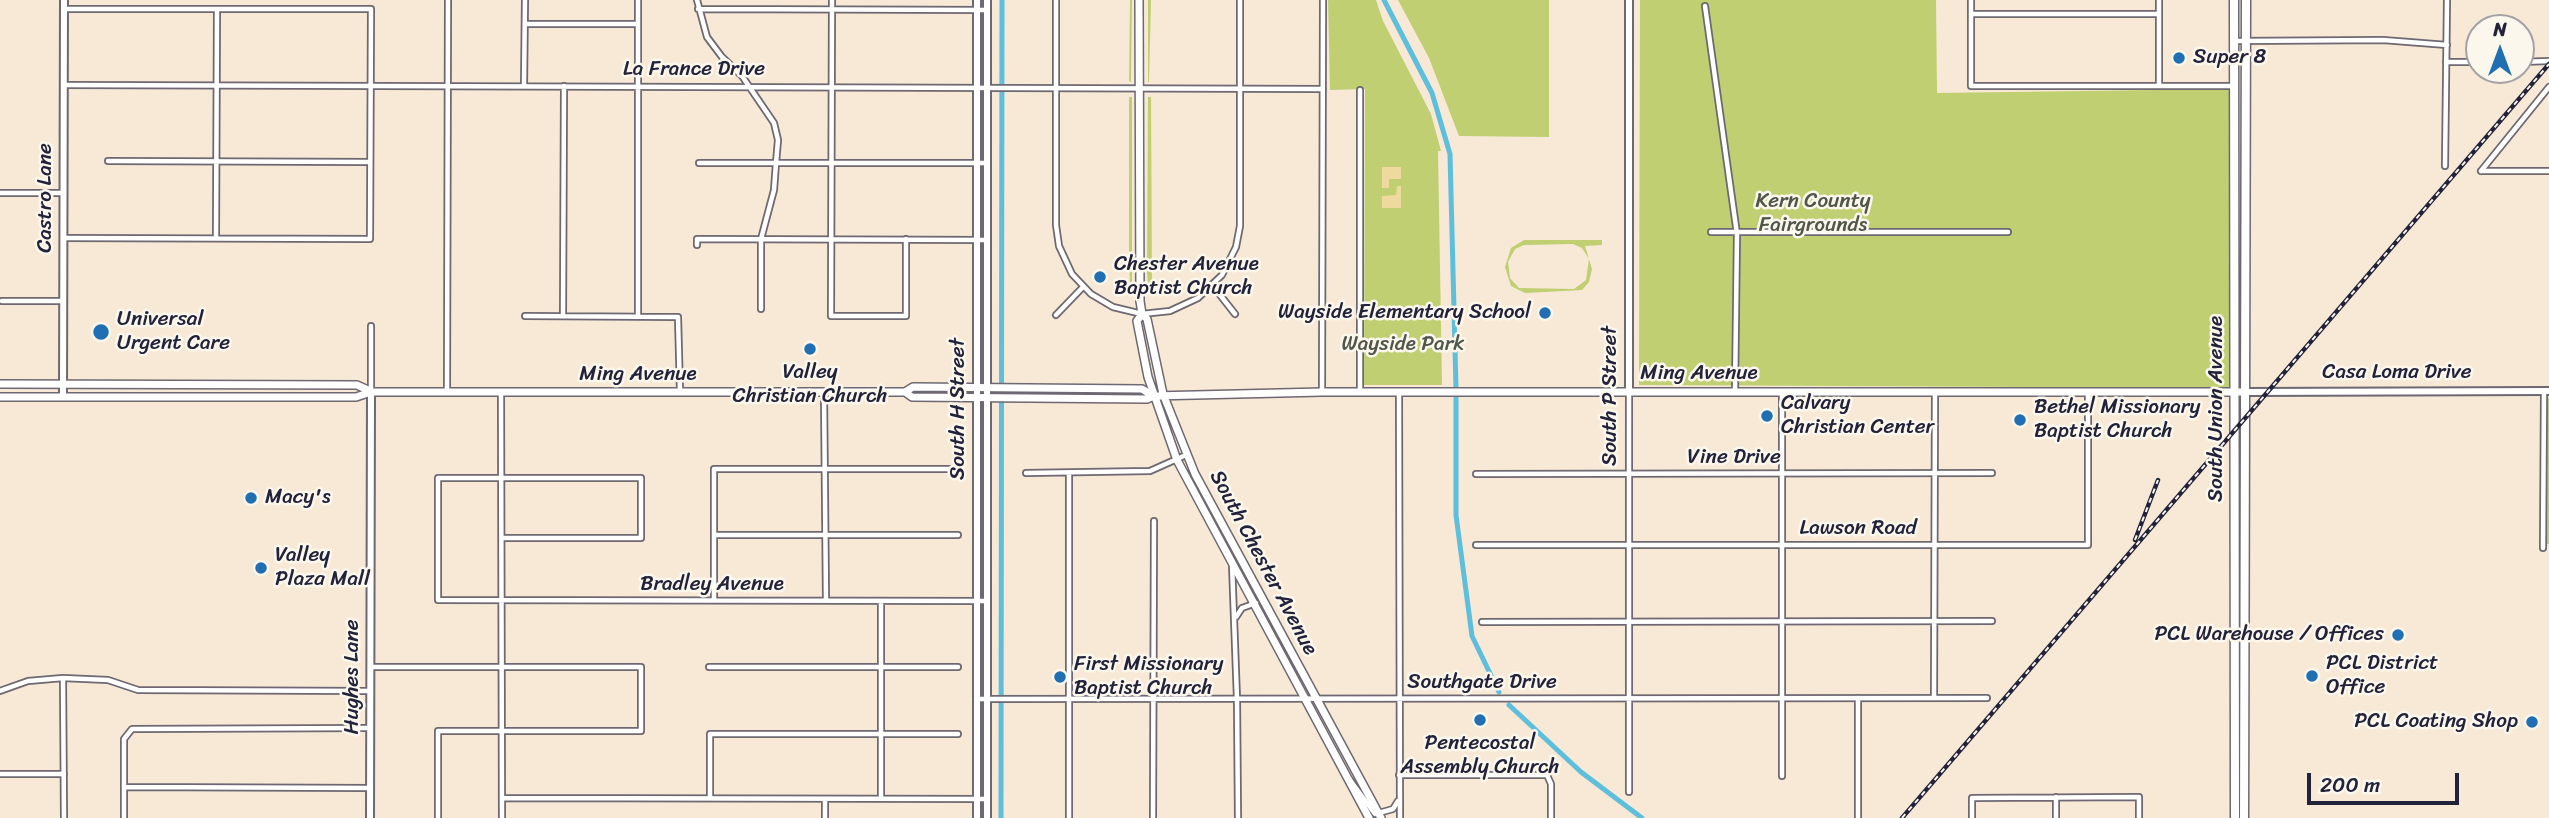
<!DOCTYPE html>
<style>
body{margin:0}
#map{position:relative;width:2549px;height:818px;overflow:hidden;background:#f7e9d6;font-family:Sriracha,sans-serif}
canvas{display:block}
.north{position:absolute;left:2465px;top:14px;width:70px;height:70px;box-sizing:border-box;background:#fbf7ec;border:2px solid #a4a2a5;border-radius:50%;rotate:0deg;font-size:19px;font-weight:700;line-height:28px;text-align:center;color:#22223b}
.north::after{content:'';display:block;margin:auto;width:24px;height:32px;background:#1f6fb2;clip-path:polygon(50% 0,100% 100%,50% 72%,0 100%)}
.scale{position:absolute;left:2307px;top:773px;width:152px;height:32px;box-sizing:border-box;border:4px solid #22223b;border-top:0;padding-left:9px;font-size:21px;line-height:24px;white-space:nowrap;color:#22223b;-webkit-text-stroke:5px #fbf7ec;paint-order:stroke}
</style>
<div id="map">
<canvas width="2549" height="818"></canvas>
<div class="north">N</div>
<div class="scale">200 m</div>
</div>
<script>
const ctx = document.querySelector('canvas').getContext('2d');
ctx.lineJoin = 'round';
function fillPath(path, color) {
  ctx.fillStyle = color;
  ctx.fill(path, 'evenodd');
}
function shape(rows) {
  const path = new Path2D();
  for (const r of rows) {
    path.moveTo(r[0], r[1]);
    for (let i = 2; i < r.length; i += 2) path.lineTo(r[i], r[i + 1]);
  }
  return path;
}
function strokePath(path, color, width, dash) {
  ctx.strokeStyle = color;
  ctx.lineWidth = width;
  ctx.lineCap = dash ? 'butt' : 'round';
  ctx.setLineDash(dash || []);
  ctx.stroke(path);
}
function write(font, color, halo, rows, align = 'center') {
  ctx.font = font + ' Sriracha,sans-serif';
  ctx.lineWidth = 5;
  ctx.setLineDash([]);
  ctx.textBaseline = 'middle';
  ctx.strokeStyle = halo;
  ctx.fillStyle = color;
  for (const [text, x, y, turn = 0] of rows) {
    ctx.save();
    ctx.translate(x, y);
    ctx.rotate((+turn || 0) * Math.PI / 180);
    ctx.textAlign = isNaN(turn) ? turn : align;
    if (halo) ctx.strokeText(text, 0, 0);
    ctx.fillText(text, 0, 0);
    ctx.restore();
  }
}
const green = shape([
 [1130,0,1132,0,1131,82,1129,81],
 [1148,0,1151,0,1149,82,1148,82],
 [1328,0,1376,0,1383,21,1431,114,1441,151,1438,151,1442,385,1364,385,1365,89,1330,90],
 [1398,0,1549,0,1549,137,1459,136,1429,58],
 [1640,0,1936,0,1937,93,2229,89,2229,388,1639,385],
 [1129,97,1132,97,1132,286,1130,285,1129,257],
 [1148,97,1151,97,1152,292,1149,292,1147,273],
 [1524,240,1602,240,1602,245,1585,246,1592,269,1589,282,1582,290,1525,293,1511,286,1505,267,1511,248],
 [1524,245,1573,244,1582,248,1589,259,1586,280,1574,289,1519,288,1510,278,1508,262,1515,249],
 [2545,398,2549,398,2549,544,2545,544]
]);
const sand = shape([
 [1382,167,1401,167,1401,179,1389,179,1389,188,1382,188],
 [1397,186,1401,186,1401,208,1382,208,1382,196,1396,195]
]);
const canal = shape([
 [1384,0,1432,93,1450,154,1456,388],
 [1456,397,1456,515,1472,636,1499,692],
 [1509,705,1581,772,1642,818],
 [1001,818,1002,0]
]);
const minor = shape([
 [697,0,707,37,722,57,742,76,774,123,778,140,776,163,774,190,761,239,761,309],
 [832,0,831,316,906,316,906,239],
 [1056,0,1056,225,1059,246,1072,274,1091,294,1113,307,1142,314,1170,311,1198,298,1222,275,1236,247,1240,226,1240,0],
 [1971,0,1971,86,2233,86],
 [1705,6,1737,234,1735,392],
 [698,9,987,10],
 [1971,14,2159,14],
 [525,24,638,24],
 [2235,41,2383,40,2447,45],
 [2446,62,2479,62],
 [2521,62,2549,61],
 [64,85,1323,89],
 [524,86,525,0],
 [2159,86,2159,0],
 [108,161,370,162],
 [699,163,987,163],
 [2445,166,2447,0],
 [2481,171,2549,87],
 [2481,171,2549,171],
 [0,193,64,193],
 [1711,232,2008,232],
 [63,238,370,239,371,9,64,9],
 [216,238,217,9],
 [697,245,697,239,987,240],
 [1213,286,1235,314],
 [2,301,63,301],
 [638,315,638,0],
 [1056,315,1083,287],
 [525,316,678,317,680,391],
 [563,316,564,86],
 [1360,391,1360,90],
 [371,392,371,326],
 [447,392,448,0],
 [501,392,502,818],
 [824,392,826,600],
 [1322,392,1323,0],
 [1399,392,1400,818],
 [1026,473,1150,471,1186,455],
 [1476,474,1992,473],
 [714,535,958,535],
 [502,538,641,538,641,478,438,478,438,600,987,601],
 [1476,545,2088,545,2088,393],
 [2543,548,2544,391],
 [1232,564,1237,699,1238,818],
 [714,600,714,469,958,469],
 [1236,617,1242,608,1256,603],
 [1482,622,1992,621],
 [370,667,641,667,641,731,438,731,438,818],
 [709,667,958,667],
 [63,678,64,818],
 [0,691,28,681,63,678,108,680,138,690,370,691],
 [1934,698,1935,393],
 [976,699,1987,698],
 [0,774,64,774],
 [1399,775,1547,775,1551,784,1551,818],
 [1782,776,1782,393],
 [1350,780,1375,814,1393,809,1398,801],
 [124,787,370,788],
 [1629,792,1629,392],
 [502,798,987,799],
 [710,798,710,734,958,734],
 [825,799,825,818],
 [881,799,881,601],
 [124,818,124,739,132,729,370,728],
 [1069,818,1069,473],
 [1153,818,1154,521],
 [1858,818,1858,698],
 [1972,818,1972,798,2139,797,2139,818],
 [2056,818,2056,797]
]);
const tertiary = shape([
 [1629,392,1629,0],
 [2246,392,2549,391],
 [63,396,64,0],
 [370,818,371,392],
 [977,818,977,0],
 [987,818,987,0]
]);
const secondary = shape([
 [1139,0,1140,301,1142,314,1147,319,1163,394,1195,474,1381,818],
 [1142,314,1137,321,1148,377,1177,460,1369,818],
 [0,384,357,385,370,391],
 [905,392,912,397,1147,399,1153,396,1322,392,2246,392],
 [0,397,356,397,371,392,905,392,913,387,1142,389,1153,396]
]);
const primary = shape([
 [2234,0,2235,818],
 [2244,818,2246,0]
]);
const rail = shape([
 [2135,540,2158,480],
 [1902,818,2549,64]
]);
const markers = [
 [2179,58,7,"#1f6fb2"],
 [1100,277,7,"#1f6fb2"],
 [1545,313,7,"#1f6fb2"],
 [101,332,9,"#1f6fb2"],
 [810,349,7,"#1f6fb2"],
 [1767,416,7,"#1f6fb2"],
 [2020,420,7,"#1f6fb2"],
 [251,498,7,"#1f6fb2"],
 [261,568,7,"#1f6fb2"],
 [2398,635,7,"#1f6fb2"],
 [2312,676,7,"#1f6fb2"],
 [1060,677,7,"#1f6fb2"],
 [1480,720,7,"#1f6fb2"],
 [2532,722,7,"#1f6fb2"]
];
const poiNames = [
 ["Super 8",2193,58],
 ["Chester Avenue",1114,265],
 ["Baptist Church",1114,289],
 ["Wayside Elementary School",1531,313,"right"],
 ["Universal",117,320],
 ["Urgent Care",117,344],
 ["Valley",810,373,"center"],
 ["Christian Church",810,397,"center"],
 ["Calvary",1781,404],
 ["Christian Center",1781,428],
 ["Bethel Missionary",2034,408],
 ["Baptist Church",2034,432],
 ["Macy's",265,498],
 ["Valley",275,556],
 ["Plaza Mall",275,580],
 ["PCL Warehouse / Offices",2384,635,"right"],
 ["PCL District",2326,664],
 ["Office",2326,688],
 ["First Missionary",1074,665],
 ["Baptist Church",1074,689],
 ["PCL Coating Shop",2518,722,"right"],
 ["Pentecostal",1480,744,"center"],
 ["Assembly Church",1480,768,"center"]
];
const streetNames = [
 ["La France Drive",694,70],
 ["Castro Lane",46,198,-90],
 ["Casa Loma Drive",2397,373],
 ["Ming Avenue",1699,374],
 ["Ming Avenue",638,375],
 ["South P Street",1611,396,-90],
 ["South H Street",959,409,-90],
 ["South Union Avenue",2217,409,-90],
 ["Vine Drive",1734,458],
 ["Lawson Road",1858,529],
 ["South Chester Avenue",1263,563,62],
 ["Bradley Avenue",712,585],
 ["Hughes Lane",353,677,-90],
 ["Southgate Drive",1482,683]
];
const parkNames = [
 ["Kern County",1813,202],
 ["Fairgrounds",1813,226],
 ["Wayside Park",1403,345]
];
fillPath(green, '#bfcf71');
fillPath(sand, '#eeda9e');
strokePath(canal, '#5dbfdb', 5);
strokePath(minor, '#6d6871', 8);
strokePath(tertiary, '#6d6871', 10);
strokePath(secondary, '#6d6871', 10);
strokePath(primary, '#6d6871', 11);
strokePath(minor, '#fff', 4.5);
strokePath(tertiary, '#fff', 6);
strokePath(secondary, '#fff', 7);
strokePath(primary, '#fff', 8);
strokePath(rail, '#22223b', 4.5);
strokePath(rail, '#fbf7ec', 2, [5]);
for (const [x, y, r, color] of markers) {
  const dot = new Path2D();
  dot.arc(x, y, r, 0, 2 * Math.PI);
  ctx.fillStyle = color;
  ctx.fill(dot);
  strokePath(dot, '#fbf7ec', 2.5);
}
write('21px', '#22223b', '#fbf7ec', poiNames, 'left');
write('21px', '#22223b', '#fbf7ec', streetNames);
write('21px', '#51564b', '#fbf7ec', parkNames);
</script>
